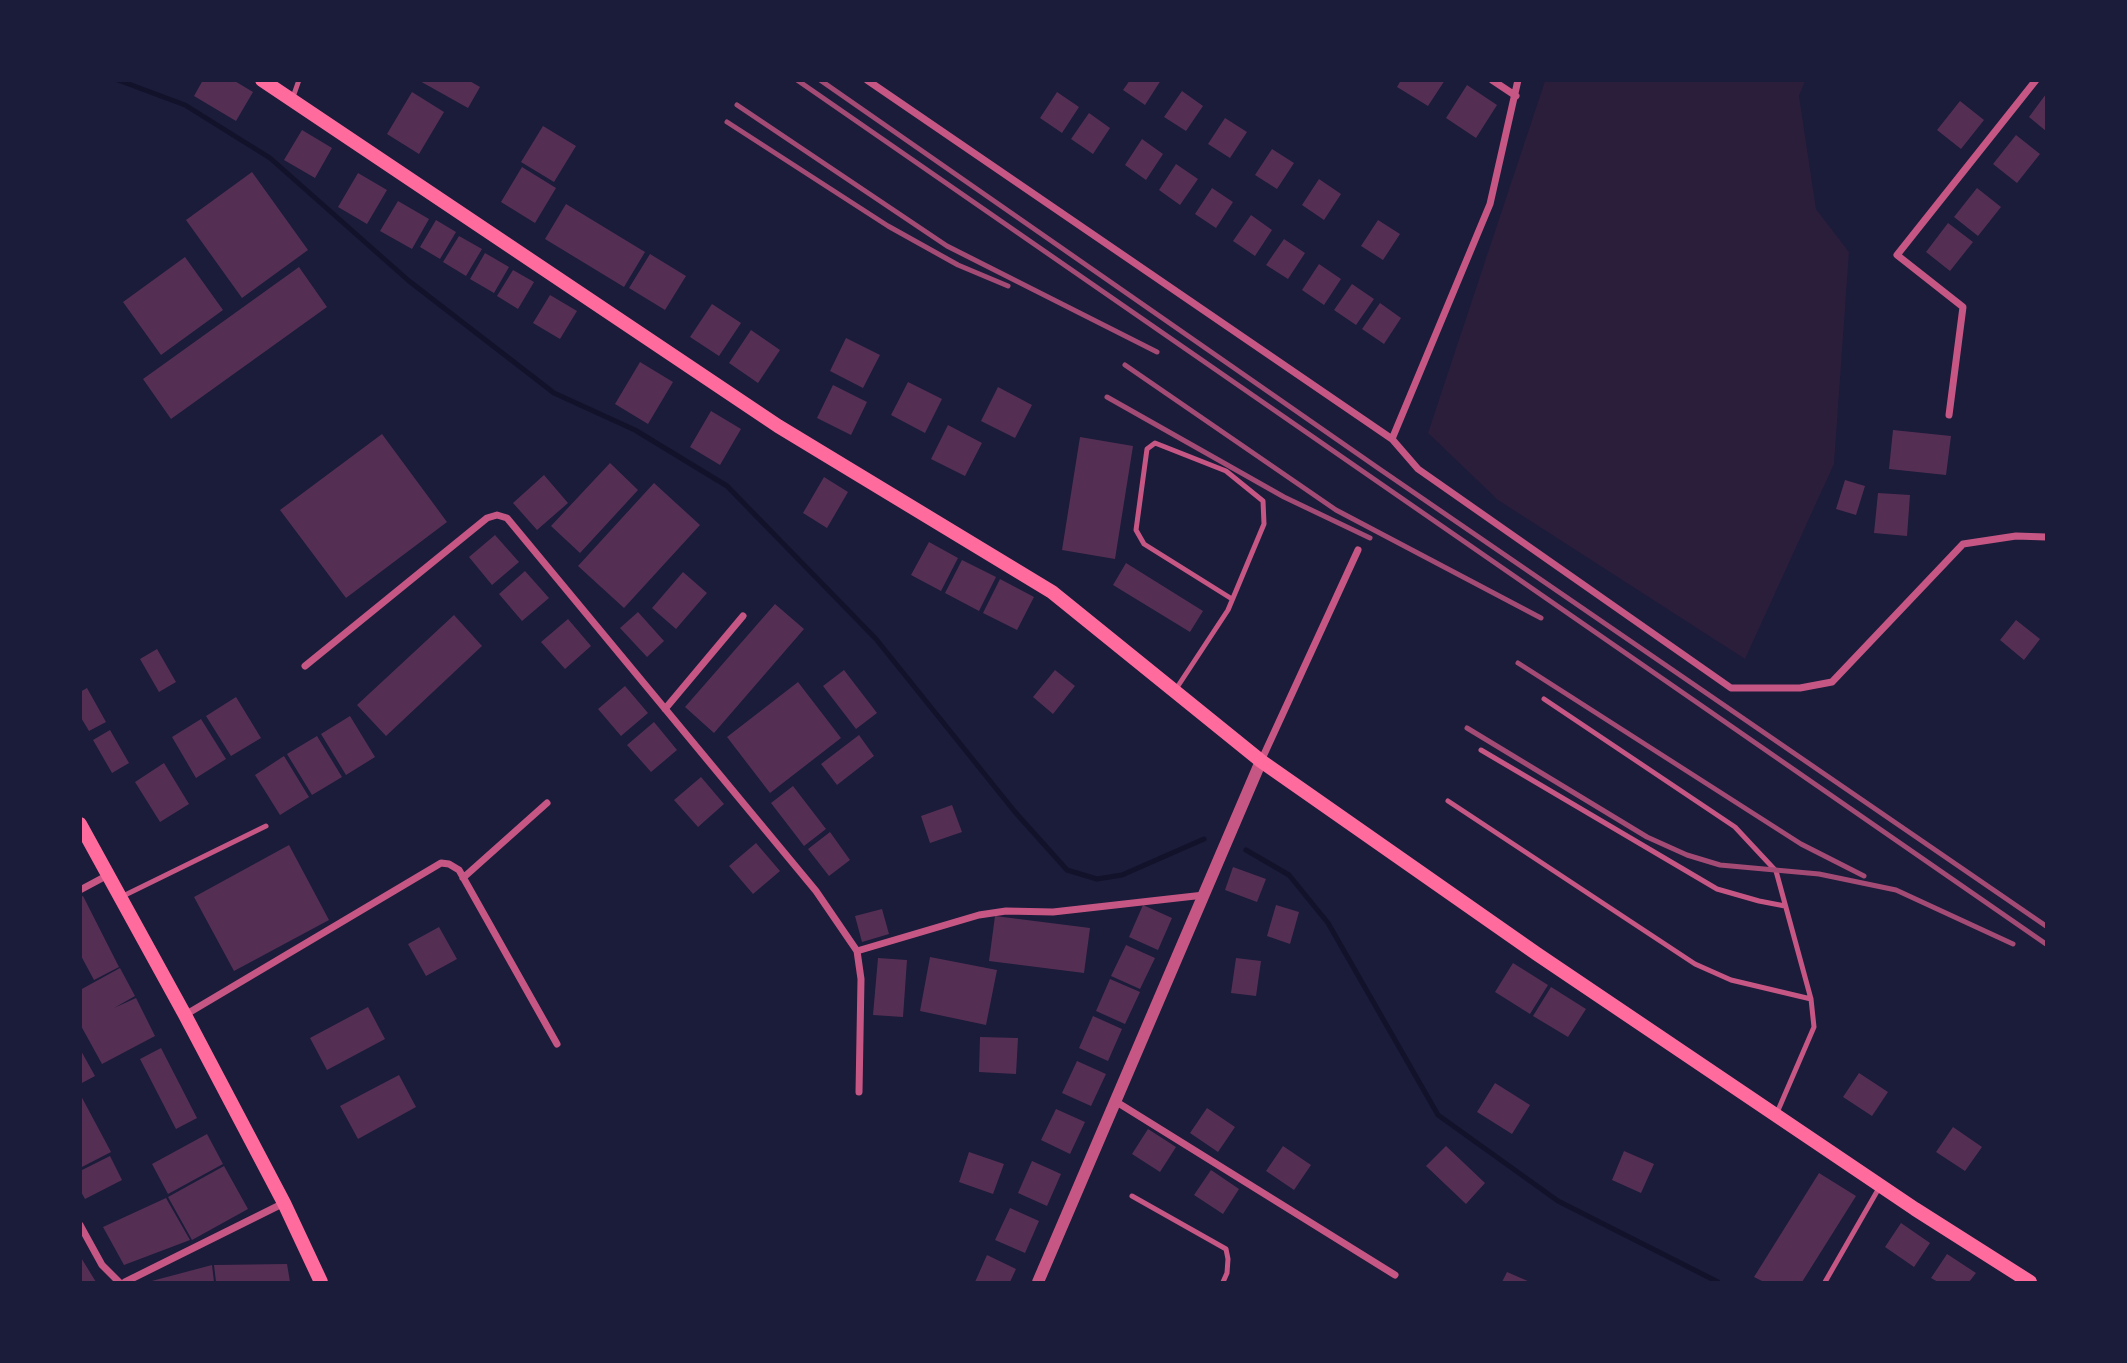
<!DOCTYPE html>
<style>
body{margin:0}
#map{position:relative;width:2127px;height:1363px;overflow:hidden;background:#1b1b3a;font-family:Ubuntu,sans-serif}
canvas{display:block}
.frame{position:absolute;inset:0;border:82px solid #1b1b3a;pointer-events:none}
</style>
<div id="map">
<canvas width="2127" height="1363"></canvas>
<div class="frame"></div>
</div>
<script>
const ctx = document.querySelector('canvas').getContext('2d');
ctx.lineJoin = 'round';
function fillPath(path, color) {
  ctx.fillStyle = color;
  ctx.fill(path, 'evenodd');
}
function shape(rows) {
  const path = new Path2D();
  for (const r of rows) {
    path.moveTo(r[0], r[1]);
    for (let i = 2; i < r.length; i += 2) path.lineTo(r[i], r[i + 1]);
  }
  return path;
}
function strokePath(path, color, width, dash) {
  ctx.strokeStyle = color;
  ctx.lineWidth = width;
  ctx.lineCap = dash ? 'butt' : 'round';
  ctx.setLineDash(dash || []);
  ctx.stroke(path);
}
const green = shape([
 [1545,81,1805,81,1799,96,1816,209,1849,252,1834,464,1745,659,1498,500,1428,433]
]);
const stream = shape([
 [118,80,185,105,270,158,409,281,554,393,635,430,727,486,876,639,1015,812,1067,870,1097,879,1122,875,1204,839],
 [1246,850,1289,875,1328,923,1438,1115,1558,1201,1718,1282]
]);
const building = shape([
 [203,80,233,80,253,92,236,121,194,96],
 [418,80,468,80,480,87,468,108],
 [1130,80,1161,80,1145,105,1123,90],
 [1401,80,1445,80,1428,106,1397,87],
 [1467,85,1497,105,1476,138,1446,118],
 [1182,91,1203,106,1186,131,1164,117],
 [412,92,444,112,419,154,387,134],
 [1057,92,1079,107,1062,133,1040,118],
 [2046,94,2046,131,2029,117],
 [1960,101,1984,120,1961,149,1937,130],
 [1089,113,1110,128,1093,154,1071,139],
 [1225,118,1247,132,1230,158,1208,144],
 [543,126,576,146,554,182,521,162],
 [302,130,332,148,315,178,284,160],
 [2016,135,2040,154,2017,183,1993,164],
 [1142,139,1163,154,1146,180,1125,165],
 [1272,149,1294,163,1277,189,1255,175],
 [1176,164,1198,179,1180,205,1159,190],
 [522,167,556,188,535,223,501,202],
 [252,172,308,250,242,298,186,220],
 [358,173,387,190,367,224,338,207],
 [1319,179,1341,194,1324,220,1302,205],
 [1212,188,1233,202,1216,228,1195,214],
 [1977,188,2001,207,1978,236,1954,217],
 [398,201,429,219,412,249,380,231],
 [566,204,645,252,624,287,545,239],
 [1251,215,1272,230,1255,256,1233,241],
 [436,220,456,232,440,259,420,247],
 [1378,220,1400,234,1383,260,1361,246],
 [1948,223,1973,242,1950,271,1926,252],
 [459,236,482,249,466,276,443,262],
 [1284,239,1305,253,1288,279,1266,265],
 [485,253,509,267,494,293,470,279],
 [650,254,686,276,665,310,629,288],
 [185,257,223,310,161,355,123,302],
 [1319,264,1341,279,1324,305,1302,290],
 [299,267,327,307,171,419,143,379],
 [513,270,534,282,518,309,497,296],
 [1352,284,1374,299,1356,325,1334,310],
 [550,295,577,311,560,339,533,323],
 [1380,303,1401,318,1384,344,1362,329],
 [712,304,741,323,719,356,690,337],
 [751,330,780,350,758,383,729,363],
 [846,338,880,355,863,388,830,371],
 [640,362,673,382,648,424,615,404],
 [908,382,942,399,925,433,891,415],
 [833,385,867,402,851,435,817,418],
 [998,387,1032,405,1015,438,981,421],
 [711,411,741,429,720,465,690,447],
 [948,425,982,443,965,476,931,459],
 [1893,430,1951,436,1946,475,1889,469],
 [382,434,447,522,346,598,280,510],
 [1080,437,1133,446,1115,559,1062,550],
 [610,463,638,490,580,553,551,526],
 [544,475,568,503,537,530,513,503],
 [824,477,848,492,827,528,803,513],
 [1845,480,1865,486,1856,515,1836,509],
 [654,483,700,525,624,608,578,566],
 [1878,493,1910,495,1907,536,1874,533],
 [495,535,519,562,492,585,469,557],
 [929,542,958,558,941,591,911,575],
 [962,560,996,577,979,611,945,593],
 [1126,563,1203,611,1190,632,1113,585],
 [525,571,549,598,522,621,499,594],
 [683,572,707,593,676,629,652,608],
 [1000,579,1034,597,1017,630,983,613],
 [775,604,804,629,714,733,685,707],
 [638,612,664,641,647,657,620,628],
 [454,615,482,646,386,736,357,705],
 [568,619,591,646,565,669,541,642],
 [2016,620,2040,639,2024,660,2000,640],
 [157,649,176,682,159,692,140,659],
 [844,670,877,713,856,729,823,686],
 [1055,670,1075,686,1053,714,1033,697],
 [798,682,841,738,770,793,727,737],
 [625,686,648,713,621,736,598,709],
 [87,688,106,722,89,731,80,716,80,692],
 [236,697,261,738,231,756,206,716],
 [350,716,375,757,346,775,321,734],
 [201,719,226,759,196,778,172,737],
 [654,722,677,750,651,772,627,745],
 [110,730,129,763,112,773,93,740],
 [859,735,874,756,837,785,821,764],
 [317,736,342,777,312,795,287,754],
 [284,756,309,797,280,815,255,775],
 [164,763,189,804,160,822,135,782],
 [701,777,724,804,698,827,674,800],
 [793,786,826,829,804,846,771,803],
 [952,805,962,832,930,843,921,816],
 [830,832,850,860,829,876,808,849],
 [756,843,780,871,753,894,729,866],
 [289,845,329,920,234,971,194,897],
 [1233,867,1266,879,1257,902,1225,890],
 [83,896,119,967,94,980,80,954,80,897],
 [1143,905,1172,918,1158,950,1129,937],
 [1276,905,1299,912,1290,944,1267,936],
 [882,909,889,934,862,942,855,916],
 [995,916,1090,928,1084,973,989,961],
 [439,927,457,959,426,976,408,944],
 [1126,945,1155,958,1140,989,1111,976],
 [930,957,997,970,986,1025,920,1011],
 [878,958,907,960,903,1017,873,1015],
 [1236,958,1261,961,1256,996,1231,993],
 [1513,963,1548,985,1530,1014,1495,992],
 [120,968,135,996,114,1008,136,998,155,1036,102,1064,80,1024,80,990],
 [1110,979,1140,992,1125,1024,1096,1011],
 [1551,987,1586,1009,1568,1037,1533,1016],
 [368,1007,385,1039,327,1070,310,1038],
 [1093,1016,1122,1029,1108,1061,1079,1048],
 [980,1037,1018,1038,1016,1074,979,1072],
 [161,1048,197,1118,176,1129,140,1059],
 [80,1049,95,1076,80,1084],
 [1077,1061,1106,1074,1091,1106,1062,1093],
 [1859,1073,1888,1092,1872,1116,1843,1097],
 [399,1075,416,1107,358,1139,340,1106],
 [1495,1083,1530,1105,1512,1134,1477,1112],
 [80,1094,111,1152,80,1168],
 [1207,1108,1235,1127,1218,1152,1190,1133],
 [1056,1109,1085,1122,1070,1154,1041,1140],
 [1953,1127,1982,1147,1965,1171,1936,1152],
 [1148,1129,1176,1147,1160,1172,1132,1154],
 [207,1134,223,1164,168,1194,152,1164],
 [1283,1146,1311,1165,1294,1190,1266,1171],
 [1446,1146,1485,1183,1466,1204,1426,1166],
 [1624,1151,1654,1164,1641,1193,1612,1180],
 [969,1152,1004,1164,993,1194,959,1182],
 [110,1156,122,1180,85,1199,80,1190,80,1171],
 [1032,1161,1061,1174,1047,1206,1018,1193],
 [224,1166,248,1209,192,1240,168,1197],
 [1211,1170,1239,1189,1223,1214,1194,1195],
 [1819,1173,1856,1196,1802,1282,1764,1282,1754,1277],
 [166,1198,190,1240,124,1265,103,1227],
 [1010,1208,1039,1221,1025,1253,995,1240],
 [1901,1223,1930,1243,1914,1267,1885,1247],
 [1947,1254,1976,1273,1969,1282,1938,1282,1931,1278],
 [987,1255,1016,1269,1010,1282,975,1282],
 [80,1256,96,1282,80,1282],
 [287,1264,290,1282,216,1282,214,1265],
 [212,1265,214,1282,148,1282],
 [1507,1272,1530,1282,1502,1282]
]);
const service = shape([
 [293,97,299,80],
 [1176,689,1228,610,1264,524,1263,501,1226,471,1155,443,1147,449,1136,530,1144,544,1232,599],
 [1544,699,1735,827,1776,871,1811,999,1814,1027,1776,1115],
 [1481,750,1717,889,1759,901,1785,906],
 [1448,801,1695,964,1731,980,1811,999],
 [121,897,266,826],
 [1132,1196,1226,1249,1228,1259,1227,1273,1223,1282],
 [1825,1282,1879,1188]
]);
const minor = shape([
 [867,80,1392,439,1418,469,1731,688,1800,688,1832,682,1963,544,2016,536,2046,537],
 [1492,80,1516,96],
 [1949,415,1963,307,1897,255,2036,80],
 [1392,439,1490,204,1518,80],
 [305,666,487,518,497,515,507,518,816,891,857,951,861,979,859,1092],
 [665,709,743,616],
 [1261,761,1358,550],
 [463,878,547,803],
 [80,890,108,875],
 [857,951,979,915,1006,911,1053,912,1204,895],
 [185,1015,441,863,449,864,459,870,557,1044],
 [1115,1101,1395,1275],
 [80,1225,102,1265,119,1282],
 [125,1282,284,1203]
]);
const tertiary = shape([
 [1038,1282,1261,761]
]);
const secondary = shape([
 [262,80,778,426,1052,592,1261,761,1537,954,1915,1209,2030,1282],
 [80,824,185,1015,284,1203,321,1282]
]);
const rail = shape([
 [797,80,2046,944],
 [820,80,1378,468,2046,926],
 [737,105,947,246,1157,352],
 [727,122,888,226,958,265,1008,286],
 [1125,365,1336,510,1541,618],
 [1107,397,1284,497,1370,538],
 [1518,663,1801,844,1864,876],
 [1467,728,1647,837,1687,855,1720,865,1819,874,1896,890,2013,944]
]);
fillPath(green, '#2a1e3b');
strokePath(stream, '#12122b', 5);
fillPath(building, '#542f53');
strokePath(service, '#c65784', 5);
strokePath(minor, '#c65784', 7);
strokePath(tertiary, '#c65784', 12);
strokePath(secondary, '#ff6b9d', 14);
strokePath(rail, '#a44b75', 5);
</script>
